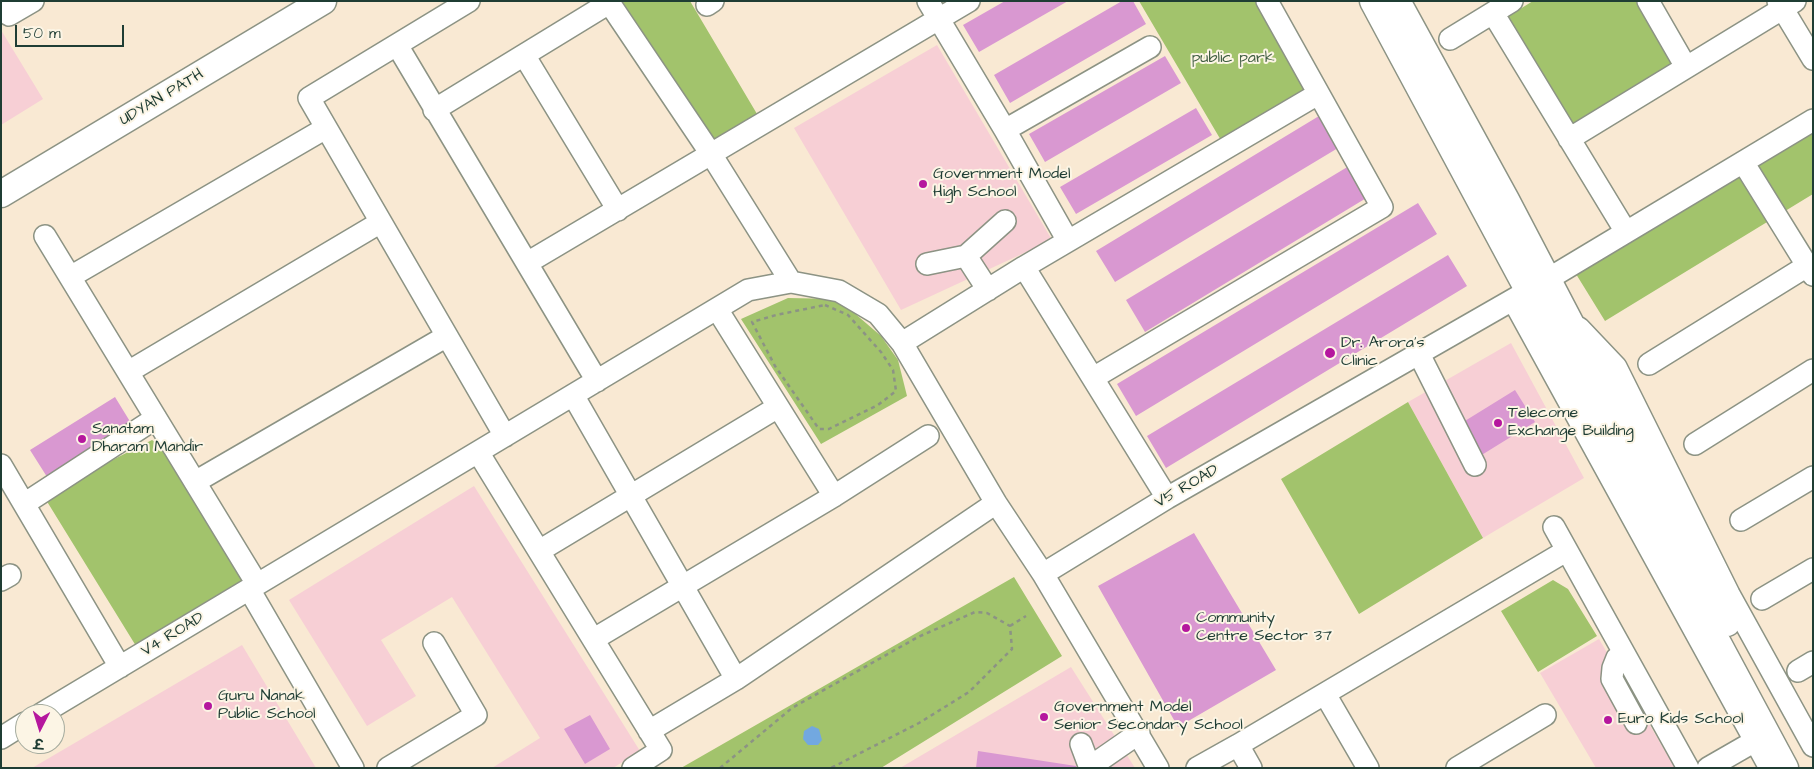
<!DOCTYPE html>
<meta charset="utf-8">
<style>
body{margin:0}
#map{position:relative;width:1814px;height:769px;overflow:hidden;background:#f9e9d3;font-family:"Architects Daughter","Playpen Sans Deva",sans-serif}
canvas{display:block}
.frame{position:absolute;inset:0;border:2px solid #1f3d34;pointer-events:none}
.north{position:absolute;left:15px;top:704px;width:50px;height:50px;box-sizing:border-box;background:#fcf5e5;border:1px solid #a4ab9e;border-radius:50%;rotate:185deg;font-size:14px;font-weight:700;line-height:20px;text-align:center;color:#1f3d34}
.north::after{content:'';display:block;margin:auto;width:18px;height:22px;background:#b5179e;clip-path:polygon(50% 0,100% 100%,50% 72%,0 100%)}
.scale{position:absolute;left:15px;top:25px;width:109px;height:22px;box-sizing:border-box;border:2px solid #1f3d34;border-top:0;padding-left:6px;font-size:15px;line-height:18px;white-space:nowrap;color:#1f3d34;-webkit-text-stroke:4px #fcf5e5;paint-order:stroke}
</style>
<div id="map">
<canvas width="1814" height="769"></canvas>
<div class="frame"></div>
<div class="north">उ</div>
<div class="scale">50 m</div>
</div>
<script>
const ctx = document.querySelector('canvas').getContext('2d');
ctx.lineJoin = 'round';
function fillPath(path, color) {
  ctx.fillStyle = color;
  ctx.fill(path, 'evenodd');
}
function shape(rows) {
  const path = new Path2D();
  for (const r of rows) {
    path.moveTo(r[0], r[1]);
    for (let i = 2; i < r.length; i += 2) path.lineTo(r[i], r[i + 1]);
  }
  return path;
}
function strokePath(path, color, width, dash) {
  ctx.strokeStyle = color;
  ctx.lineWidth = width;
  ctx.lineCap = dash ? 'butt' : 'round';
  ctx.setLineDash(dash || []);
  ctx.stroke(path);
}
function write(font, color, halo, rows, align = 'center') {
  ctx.font = font + ' "Architects Daughter",sans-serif';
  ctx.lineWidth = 4;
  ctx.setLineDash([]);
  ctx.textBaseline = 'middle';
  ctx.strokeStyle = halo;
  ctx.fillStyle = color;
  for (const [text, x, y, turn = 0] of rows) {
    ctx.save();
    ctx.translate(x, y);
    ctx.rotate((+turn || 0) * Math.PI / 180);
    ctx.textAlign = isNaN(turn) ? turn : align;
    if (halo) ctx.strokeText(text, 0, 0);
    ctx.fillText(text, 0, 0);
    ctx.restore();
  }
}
const built = shape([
 [1,30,43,99,1,125],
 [937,45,1052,240,901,310,794,128],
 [1511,343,1584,478,1483,538,1408,402],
 [474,486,640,751,613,768,492,768,540,738,452,597,381,640,416,696,367,726,289,600],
 [1599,639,1675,768,1596,768,1540,673],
 [242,645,316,768,32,768],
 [1071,667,1135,768,900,768]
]);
const green = shape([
 [618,1,690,1,760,119,706,150],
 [1139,1,1261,1,1310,91,1222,142],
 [1533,1,1636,1,1674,66,1572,126,1507,17],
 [1813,130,1813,194,1605,321,1576,274],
 [788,298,838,299,881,336,898,360,907,396,821,444,741,319],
 [1408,402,1483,538,1359,614,1281,479],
 [152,440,160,445,247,581,136,646,43,495],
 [1014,577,1062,656,881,768,681,768],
 [1553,580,1568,589,1597,636,1538,672,1501,611]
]);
const water = shape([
 [812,726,819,729,822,740,818,745,808,745,803,739,804,731]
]);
const building = shape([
 [1005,1,1068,1,979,52,963,25],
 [1122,1,1133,1,1146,24,1010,103,994,75],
 [1165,56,1181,83,1045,162,1029,134],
 [1196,108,1212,135,1076,214,1060,187],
 [1319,116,1338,148,1115,282,1096,251],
 [1349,166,1368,197,1145,332,1126,300],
 [1418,203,1437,234,1136,416,1117,384],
 [1448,255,1467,286,1166,468,1147,436],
 [1515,390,1535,422,1480,456,1460,424],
 [115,397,134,428,49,480,30,450],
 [1194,533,1276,670,1178,727,1098,586],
 [590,715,610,749,585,764,564,729],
 [978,751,1076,766,1076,768,976,768]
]);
const path = shape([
 [825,305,848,315,881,352,893,370,896,391,878,405,829,429,819,429,775,366,752,322,776,315,825,305],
 [1010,626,1026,616],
 [720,768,792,708,918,637,975,612,987,613,1010,626,1012,649,969,692,919,723,831,768]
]);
const minor = shape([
 [469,1,309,98,505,436],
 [608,1,711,154,791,282],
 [928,1,1005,130,1068,241],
 [1648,1,1686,67],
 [1778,1,1813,59],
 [1,2,9,15,33,1],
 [707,5,713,1],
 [1493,13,1626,232],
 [1450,39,1512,1],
 [397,45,597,381],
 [524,55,618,210],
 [434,110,609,3],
 [1005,130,1150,47],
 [1569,139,1795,1],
 [1743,162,1813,275],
 [45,236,257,584],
 [966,256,1005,221],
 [527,263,969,1],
 [927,264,966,256,988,290],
 [1024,267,1167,498],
 [70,277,326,128],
 [1513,300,1770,768],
 [717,309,834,496],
 [1579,328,1616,367,1729,594,1813,746],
 [902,343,1024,267,1318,94],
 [1419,354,1475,465],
 [1649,364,1807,266],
 [128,372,381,222],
 [1093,378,1382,207,1267,1],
 [573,395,736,679],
 [1695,444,1813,370],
 [478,452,661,750,633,768],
 [1,465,120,667],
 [195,482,447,336],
 [24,504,156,418],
 [1741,520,1813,477],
 [1554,527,1688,768],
 [539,551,778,407],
 [1043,574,1167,498,1528,291,1813,120],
 [1,580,10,575],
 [249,589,353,768],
 [1762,599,1813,569],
 [594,639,834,496,928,436],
 [1624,653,1617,658,1613,668,1612,679,1636,723],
 [1798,671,1813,662],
 [1325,694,1368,768],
 [41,714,748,290,791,282,839,291,878,314,902,343,996,503,1043,574,1158,768],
 [649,731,736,679,996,503],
 [1,738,25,723],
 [1081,744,1090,768],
 [1238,745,1251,768],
 [1090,767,1139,733],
 [388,768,476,715,434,643],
 [1197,768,1238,745,1566,551],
 [1457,768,1545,715],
 [1708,768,1755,741]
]);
const major = shape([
 [1373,1,1785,768],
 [1397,1,1506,200,1727,623],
 [1,194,323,1]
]);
const markers = [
 [923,184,5,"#b5179e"],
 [1330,353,6,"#b5179e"],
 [1498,423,5,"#b5179e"],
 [82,439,5,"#b5179e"],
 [1186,628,5,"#b5179e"],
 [208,706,5,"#b5179e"],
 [1044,717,5,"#b5179e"],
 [1608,720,5,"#b5179e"]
];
const parkNames = [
 ["public park",1233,59]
];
const streetNames = [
 ["UDYAN PATH",162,98,-31],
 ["V5 ROAD",1187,487,-30],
 ["V4 ROAD",173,635,-31]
];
const poiNames = [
 ["Government Model",933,175],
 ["High School",933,193],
 ["Dr. Arora's",1341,344],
 ["Clinic",1341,362],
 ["Telecome",1508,414],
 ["Exchange Building",1508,432],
 ["Sanatam",92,430],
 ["Dharam Mandir",92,448],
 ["Community",1196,619],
 ["Centre Sector 37",1196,637],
 ["Guru Nanak",218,697],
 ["Public School",218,715],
 ["Government Model",1054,708],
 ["Senior Secondary School",1054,726],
 ["Euro Kids School",1618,720]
];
fillPath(built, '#f7cfd5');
fillPath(green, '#a2c36c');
fillPath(water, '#72a8e0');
fillPath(building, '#d998d1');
strokePath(minor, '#8c9384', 24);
strokePath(major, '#8c9384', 29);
strokePath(path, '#8c9384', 2.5, [4, 4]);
strokePath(minor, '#fff', 21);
strokePath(major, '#fff', 26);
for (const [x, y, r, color] of markers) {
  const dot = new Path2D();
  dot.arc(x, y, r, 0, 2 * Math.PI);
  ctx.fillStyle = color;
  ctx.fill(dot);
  strokePath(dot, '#fcf5e5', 2);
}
write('16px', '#405e42', '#fcf5e5', parkNames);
write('16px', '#1f3d34', '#fcf5e5', streetNames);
write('16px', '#1f3d34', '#fcf5e5', poiNames, 'left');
</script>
